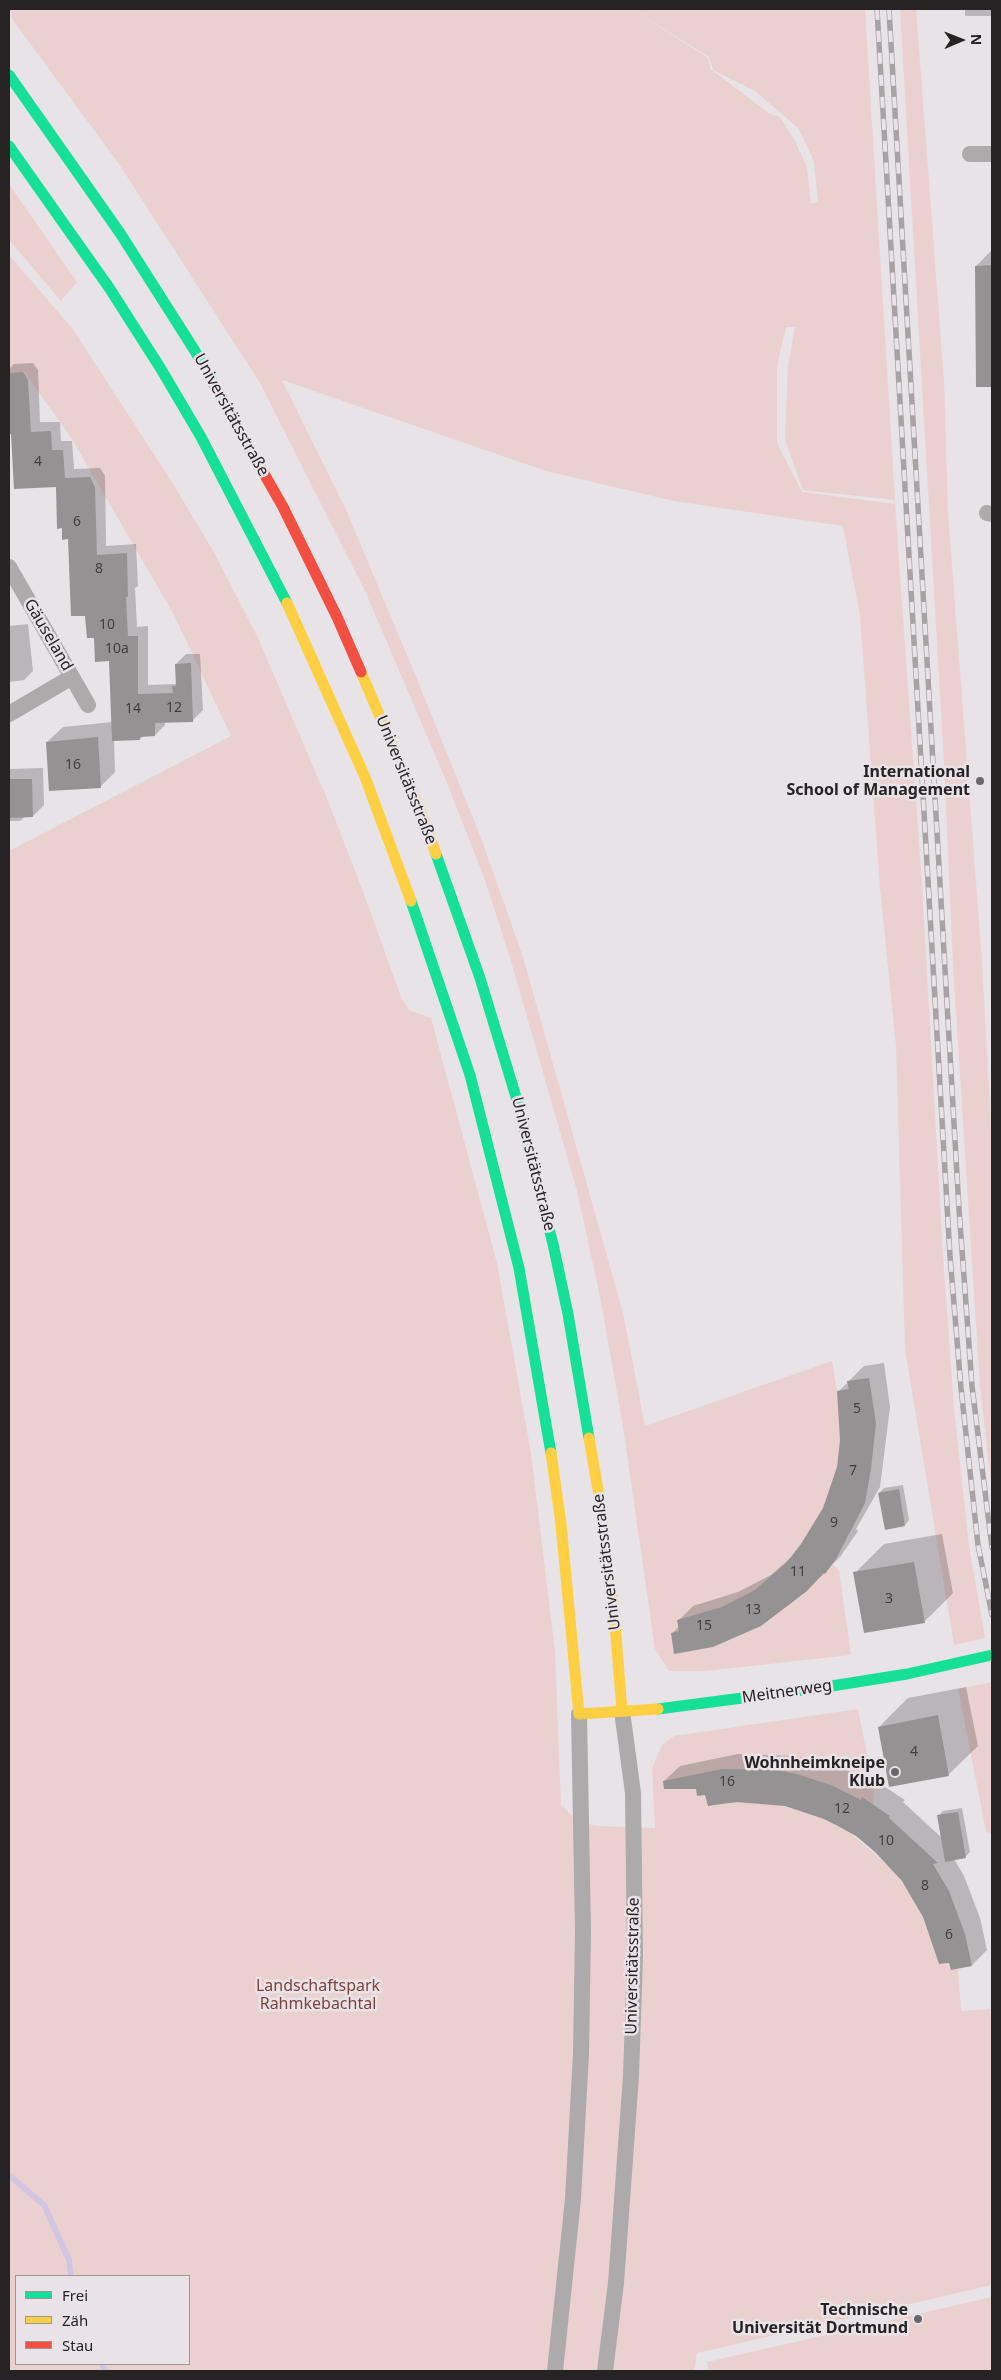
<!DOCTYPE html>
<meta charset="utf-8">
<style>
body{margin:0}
#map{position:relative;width:1001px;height:2380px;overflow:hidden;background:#e8e3e6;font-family:"Noto Sans",sans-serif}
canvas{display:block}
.frame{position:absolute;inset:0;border:10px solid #262325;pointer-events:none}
.legend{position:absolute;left:15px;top:2275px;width:175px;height:90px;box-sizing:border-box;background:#e9e2e6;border:1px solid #9b9699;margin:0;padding:6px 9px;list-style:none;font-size:15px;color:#262325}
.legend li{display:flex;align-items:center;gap:10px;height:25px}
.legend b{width:25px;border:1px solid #9b9699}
.north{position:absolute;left:936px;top:15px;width:50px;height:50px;-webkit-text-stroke:4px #e9e2e6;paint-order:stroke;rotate:89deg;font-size:14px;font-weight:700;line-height:20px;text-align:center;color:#262325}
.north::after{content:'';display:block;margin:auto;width:18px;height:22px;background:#262325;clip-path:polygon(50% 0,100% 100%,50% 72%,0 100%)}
</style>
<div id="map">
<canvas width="1001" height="2380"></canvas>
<div class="frame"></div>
<ul class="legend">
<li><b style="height:6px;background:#16e098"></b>Frei</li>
<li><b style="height:6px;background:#ffcf43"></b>Zäh</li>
<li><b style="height:6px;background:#f24e42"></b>Stau</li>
</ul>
<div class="north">N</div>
</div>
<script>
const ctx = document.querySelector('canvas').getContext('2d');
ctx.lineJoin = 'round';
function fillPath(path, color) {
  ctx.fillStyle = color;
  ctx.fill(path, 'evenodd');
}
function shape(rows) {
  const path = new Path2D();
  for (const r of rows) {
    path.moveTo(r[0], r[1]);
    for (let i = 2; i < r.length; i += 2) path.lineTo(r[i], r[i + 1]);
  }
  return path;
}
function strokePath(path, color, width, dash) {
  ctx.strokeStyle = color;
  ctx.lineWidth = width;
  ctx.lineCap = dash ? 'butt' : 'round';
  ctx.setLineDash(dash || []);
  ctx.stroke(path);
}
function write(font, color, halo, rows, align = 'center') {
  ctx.font = font + ' "Noto Sans",sans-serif';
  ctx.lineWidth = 5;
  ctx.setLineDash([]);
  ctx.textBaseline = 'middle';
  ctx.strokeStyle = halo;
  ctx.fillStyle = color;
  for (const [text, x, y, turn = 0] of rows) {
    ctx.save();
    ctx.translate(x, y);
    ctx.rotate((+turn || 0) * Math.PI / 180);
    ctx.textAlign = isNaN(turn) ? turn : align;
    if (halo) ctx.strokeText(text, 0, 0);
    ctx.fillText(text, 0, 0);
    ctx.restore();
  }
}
const green = shape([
 [9,9,865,9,895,500,803,490,785,440,788,366,795,327,786,327,777,366,777,443,802,492,895,504,922,885,943,1256,954,1408,969,1546,985,1638,954,1645,905,1349,896,1046,880,888,860,616,843,526,674,501,546,471,282,380,347,512,417,679,481,838,523,957,623,1313,645,1426,832,1361,840,1411,840,1440,837,1467,815,1550,839,1570,851,1655,706,1671,669,1671,655,1649,624,1433,601,1301,577,1191,511,961,485,880,447,783,366,593,260,383,119,164,12,19],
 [638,13,709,57,713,70,755,91,798,128,814,161,818,202,811,204,807,167,794,139,780,117,770,114,712,70,707,70,711,70,708,58],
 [900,9,916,9,944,381,948,513,982,961,992,1142,992,1492,980,1387,953,966,944,763],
 [9,184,77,282,61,301,9,240],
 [9,255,72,328,172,482,215,554,258,638,328,801,364,894,401,997,409,1010,431,1018,497,1263,531,1453,555,1652,561,1805,579,1822,598,1826,655,1828,652,1769,662,1745,674,1736,858,1709,873,1785,874,1805,853,1835,894,1871,910,1893,923,1917,939,1964,949,1963,951,1970,958,1969,961,2011,992,2009,992,2285,697,2353,694,2371,9,2371,9,851,231,736,174,615,72,439,24,372,9,373],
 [16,2276,189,2276,189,2364,16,2364],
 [992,1682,992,1834,986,1831,958,1689],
 [992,2297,992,2371,709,2371,707,2362]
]);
const shadow = shape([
 [965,9,992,9,992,16,965,16],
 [992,250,992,386,977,386,976,266],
 [33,363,38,370,40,422,60,422,61,441,72,441,74,469,100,468,105,476,106,546,136,544,138,586,135,588,137,627,148,626,148,685,176,684,176,664,186,654,200,654,203,710,193,720,165,722,165,725,155,735,144,735,140,739,114,740,115,772,100,787,47,742,63,727,113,722,110,660,95,637,57,486,12,432,9,432,9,369,14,364],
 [28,624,33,671,24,680,9,682,9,626],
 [43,768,44,805,33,816,26,816,20,821,9,821,9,769],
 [884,1363,890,1407,880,1487,856,1529,858,1531,840,1557,806,1590,673,1633,679,1626,678,1621,693,1606,738,1592,771,1575,795,1554,824,1508,839,1467,842,1440,839,1391,864,1366],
 [903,1485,909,1520,905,1525,879,1493,884,1488],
 [942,1534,953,1593,924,1622,855,1573,884,1544],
 [966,1687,978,1746,949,1774,890,1785,879,1727,908,1698],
 [738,1754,793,1756,813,1759,849,1771,877,1785,879,1783,905,1800,903,1802,942,1838,938,1816,943,1811,962,1808,970,1852,965,1857,954,1859,964,1876,980,1918,987,1950,972,1965,952,1969,950,1961,911,1892,895,1870,857,1835,812,1813,786,1805,758,1801,709,1804,706,1793,697,1788,664,1781,680,1766]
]);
const stream = shape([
 [9,2175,44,2205,69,2260,71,2276],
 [102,2364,105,2371]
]);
const building = shape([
 [992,265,992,387,976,387,975,266],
 [23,372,28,380,31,432,51,431,52,450,63,450,65,478,90,477,95,487,97,555,127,553,128,597,126,597,128,636,138,636,138,694,173,693,172,686,176,686,175,664,191,663,193,722,155,723,155,736,140,737,140,740,112,741,109,661,95,662,94,638,87,638,85,616,71,616,68,539,62,540,62,528,57,529,56,487,14,489,11,434,9,434,9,373],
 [98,737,101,788,49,791,46,742],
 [9,779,32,779,33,817,9,818],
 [869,1378,876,1423,871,1469,865,1503,836,1559,825,1574,824,1573,807,1591,761,1626,713,1647,674,1654,671,1633,679,1631,677,1620,722,1607,755,1590,787,1562,801,1544,823,1508,837,1467,840,1440,837,1391,849,1389,847,1381],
 [899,1489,905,1526,885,1530,878,1493],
 [914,1562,925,1623,864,1633,853,1572],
 [938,1715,949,1776,889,1787,878,1727],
 [722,1769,777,1770,797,1774,833,1786,861,1800,862,1797,890,1816,889,1818,938,1863,933,1864,949,1891,965,1934,972,1966,951,1970,949,1963,939,1964,923,1917,902,1881,875,1852,856,1836,836,1825,824,1819,785,1806,736,1802,708,1806,705,1795,697,1796,696,1789,664,1789,663,1781],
 [958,1812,966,1858,945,1862,937,1815]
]);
const street = shape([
 [970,154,992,154],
 [987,513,992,514],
 [9,567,88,705],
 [9,714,72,677],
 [555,2371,573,2199,581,2054,583,1931,579,1714],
 [605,2371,616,2283,631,2076,635,1957,633,1793,622,1711]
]);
const fast = shape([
 [9,75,120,233,195,351,250,449],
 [9,146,110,289,161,369,201,437,287,603],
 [436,854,480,978,516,1097,553,1244,568,1314,589,1438],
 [411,901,470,1075,519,1268,551,1453],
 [658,1709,819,1688,907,1674,992,1655]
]);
const slow = shape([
 [287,603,365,777,411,901],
 [361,672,423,818,436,854],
 [589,1438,600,1501,614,1611,622,1711],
 [551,1453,561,1524,579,1714,658,1709]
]);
const jam = shape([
 [250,449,283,507,337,617,361,672]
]);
const rail = shape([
 [877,9,950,1256,961,1388,978,1545,992,1615],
 [889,9,959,1209,972,1386,992,1548]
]);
const markers = [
 [980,781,5,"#6a6669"],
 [895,1772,5,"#6a6669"],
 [918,2319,5,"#6a6669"]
];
const numberNames = [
 ["4",38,462],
 ["6",77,522],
 ["8",99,569],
 ["10",107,625],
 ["10a",117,649],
 ["12",174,708],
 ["14",133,709],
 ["16",73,765],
 ["5",857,1409],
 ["7",853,1471],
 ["9",834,1523],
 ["11",798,1572],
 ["3",889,1599],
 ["13",753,1610],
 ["15",704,1626],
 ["4",914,1752],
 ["16",727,1782],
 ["12",842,1809],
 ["10",886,1841],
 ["8",925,1886],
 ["6",949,1935]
];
const streetNames = [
 ["Universitätsstraße",231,415,61],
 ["Gäuseland",48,635,60],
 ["Universitätsstraße",406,780,68],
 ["Universitätsstraße",533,1164,76],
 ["Universitätsstraße",607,1562,-97],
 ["Meitnerweg",787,1692,-8],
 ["Universitätsstraße",633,1966,-89]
];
const poiNames = [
 ["International",970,772],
 ["School of Management",970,790],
 ["Wohnheimkneipe",885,1763],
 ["Klub",885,1781],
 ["Technische",908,2310],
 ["Universität Dortmund",908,2328]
];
const parkNames = [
 ["Landschaftspark",318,1986],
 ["Rahmkebachtal",318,2004]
];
fillPath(green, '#ead1cf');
fillPath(shadow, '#0003');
strokePath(stream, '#d0c6e2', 6);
fillPath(building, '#959294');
strokePath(street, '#acaaaa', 16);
strokePath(fast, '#16e098', 11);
strokePath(slow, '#ffcf43', 11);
strokePath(jam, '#f24e42', 11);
strokePath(rail, '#a7a3a5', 5.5);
strokePath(rail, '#e9e2e6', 4, [11]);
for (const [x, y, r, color] of markers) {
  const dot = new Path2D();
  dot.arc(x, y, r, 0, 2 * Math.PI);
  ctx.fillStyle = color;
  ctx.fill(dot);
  strokePath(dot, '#e9e2e6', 2);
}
write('14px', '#423f41', null, numberNames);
write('16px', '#262325', '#e9e2e6', streetNames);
write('bold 16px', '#262325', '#e9e2e6', poiNames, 'right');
write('16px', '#80423d', '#e9e2e6', parkNames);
</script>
